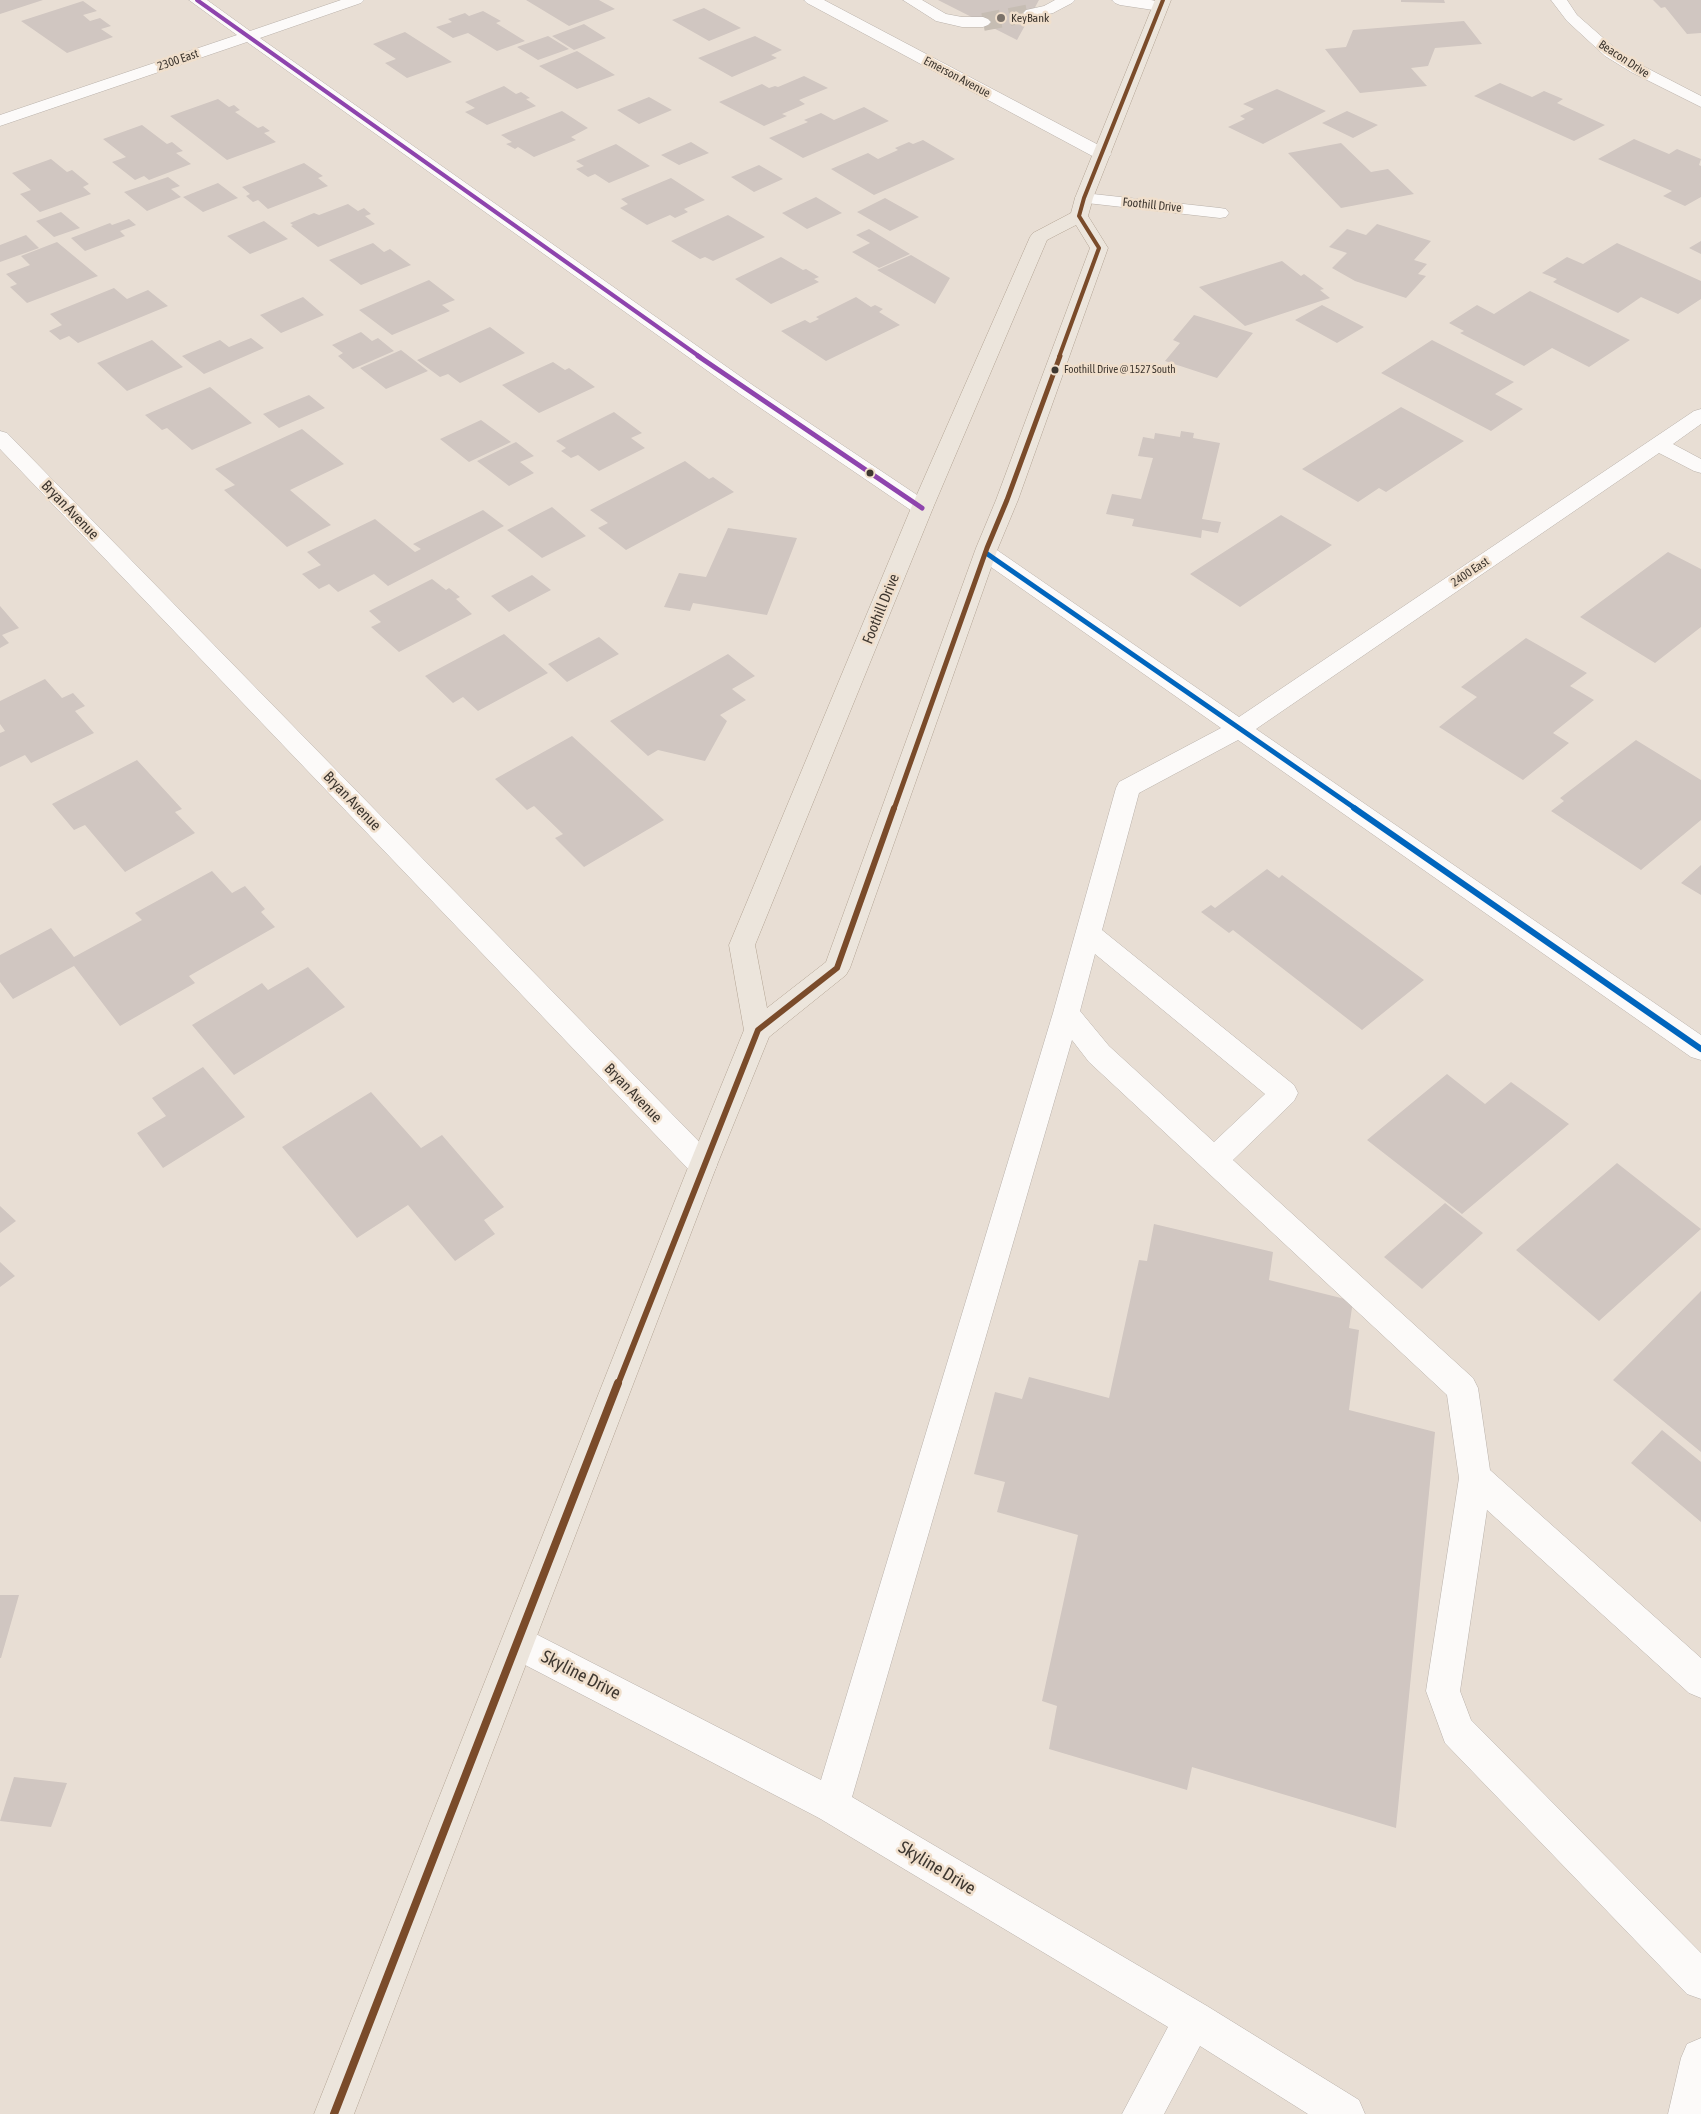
<!DOCTYPE html>
<style>
body{margin:0}
canvas{display:block;background:#e8ded4}
</style>
<canvas width="1701" height="2114"></canvas>
<script>
const ctx = document.querySelector('canvas').getContext('2d');
ctx.lineJoin = 'round';
function fillPath(path, color) {
  ctx.fillStyle = color;
  ctx.fill(path, 'evenodd');
}
function shape(rows) {
  const path = new Path2D();
  for (const r of rows) {
    path.moveTo(r[0], r[1]);
    for (let i = 2; i < r.length; i += 2) path.lineTo(r[i], r[i + 1]);
  }
  return path;
}
function strokePath(path, color, width, dash) {
  ctx.strokeStyle = color;
  ctx.lineWidth = width;
  ctx.lineCap = dash ? 'butt' : 'round';
  ctx.setLineDash(dash || []);
  ctx.stroke(path);
}
function write(font, color, halo, rows, align = 'center') {
  ctx.font = font + ' "Asap Condensed",sans-serif';
  ctx.lineWidth = 5;
  ctx.setLineDash([]);
  ctx.textBaseline = 'middle';
  ctx.strokeStyle = halo;
  ctx.fillStyle = color;
  for (const [text, x, y, turn = 0] of rows) {
    ctx.save();
    ctx.translate(x, y);
    ctx.rotate((+turn || 0) * Math.PI / 180);
    ctx.textAlign = isNaN(turn) ? turn : align;
    if (halo) ctx.strokeText(text, 0, 0);
    ctx.fillText(text, 0, 0);
    ctx.restore();
  }
}
const building = shape([
 [0,0,43,0,0,14],
 [526,0,599,0,615,9,569,26],
 [938,0,1039,0,1017,40],
 [1401,0,1444,0,1445,3,1401,2],
 [1653,0,1701,0,1701,33,1687,34,1665,7,1661,8],
 [83,1,97,11,83,15,90,21,100,18,111,26,101,29,113,37,67,53,21,21],
 [704,8,741,28,709,41,672,20],
 [483,11,501,21,496,23,525,41,497,51,468,33,453,38,436,27,452,22,448,19,465,13,469,16],
 [1464,21,1482,44,1435,48,1428,66,1411,68,1427,86,1360,93,1325,49,1346,47,1353,30],
 [584,24,606,38,574,50,552,36],
 [405,32,452,62,407,78,385,63,396,59,373,44],
 [548,36,569,49,538,60,517,47],
 [755,36,782,50,771,55,777,58,732,77,698,58],
 [577,51,615,75,577,89,539,66],
 [804,76,828,88,799,100,805,104,782,114,787,116,764,126,719,102,762,84,769,88,775,86,778,87],
 [1500,83,1532,97,1544,91,1563,99,1557,103,1605,125,1574,141,1474,96],
 [504,86,516,94,521,92,530,98,526,99,536,106,487,125,465,112,475,108,465,102],
 [1277,89,1326,111,1263,144,1228,127,1245,119,1240,116,1254,109,1243,104],
 [649,97,672,110,639,124,617,110],
 [218,99,229,107,234,105,240,110,235,112,258,128,263,126,270,131,264,133,276,142,227,160,170,116],
 [864,107,889,121,803,158,769,138,808,122,804,120,821,113,834,120],
 [562,111,588,128,571,137,576,140,534,157,518,147,515,149,506,144,512,142,501,135],
 [1347,111,1378,125,1353,138,1322,123],
 [142,125,167,144,172,142,183,151,176,153,191,164,149,180,144,176,135,180,112,162,126,157,103,139],
 [1634,139,1669,154,1677,149,1701,159,1699,165,1701,166,1701,197,1685,206,1663,196,1672,191,1598,159],
 [923,140,955,159,874,195,831,169,868,153,878,159,898,150,895,148,909,142,913,144],
 [691,142,709,153,679,165,661,155],
 [1341,143,1371,172,1388,169,1414,194,1341,208,1288,153],
 [616,144,650,166,609,183,595,174,588,177,576,169,584,166,576,161],
 [51,159,67,172,72,170,89,184,83,187,91,194,40,212,20,194,31,190,12,173],
 [304,163,323,176,318,178,328,186,268,209,258,200,253,202,246,196,250,194,242,187],
 [759,165,783,179,754,192,731,177],
 [168,177,180,186,171,189,181,197,147,211,124,192],
 [671,178,705,200,684,209,688,212,675,218,670,215,647,225,620,208,628,204,621,199],
 [218,183,238,198,203,212,183,197],
 [816,197,842,213,807,229,782,213],
 [885,198,919,217,890,231,857,212],
 [348,204,358,211,364,208,371,214,365,216,375,224,318,247,291,226,293,225,290,223,314,213,319,215],
 [61,212,80,228,54,237,36,221],
 [728,215,765,237,713,261,705,257,700,259,671,241],
 [129,219,136,225,120,231,125,236,85,251,71,238,110,223,112,225],
 [264,221,288,239,250,254,227,236],
 [1377,224,1431,241,1414,260,1427,264,1418,274,1426,276,1406,298,1355,281,1332,268,1347,253,1329,247,1347,229,1366,235],
 [869,229,910,254,879,268,852,252,870,243,856,235],
 [26,235,39,248,0,262,0,245],
 [1701,241,1701,254,1689,248],
 [57,242,98,276,27,303,10,287,17,284,6,274,30,265,21,256],
 [373,243,384,252,390,249,411,265,361,285,329,260],
 [1617,243,1701,281,1701,299,1678,314,1641,297,1618,313,1553,282,1557,279,1542,273,1567,257,1583,264],
 [911,255,950,278,935,304,877,270],
 [781,257,803,270,806,269,819,277,814,279,819,282,771,304,735,279],
 [1282,261,1301,276,1304,274,1324,289,1320,290,1330,298,1245,326,1199,287],
 [429,280,455,300,442,305,450,311,392,335,359,310],
 [114,288,127,299,148,290,168,306,78,343,69,336,60,340,49,331,62,325,50,314],
 [1530,291,1630,340,1589,367,1552,348,1524,366,1460,333,1464,331,1449,323,1477,305,1494,314],
 [303,297,324,315,281,333,260,315],
 [856,297,871,307,875,305,883,309,879,312,900,325,826,361,781,331,805,320,810,323,819,319,816,317],
 [1322,305,1364,327,1337,343,1295,320],
 [1194,315,1253,333,1217,378,1165,361,1180,343,1173,340],
 [490,327,525,353,460,383,448,374,440,377,417,360],
 [361,332,372,341,378,338,394,351,353,369,338,356,343,353,332,345],
 [251,338,264,348,204,374,182,356,220,340,229,347],
 [152,340,183,367,127,391,97,363],
 [1432,340,1514,382,1495,394,1523,409,1491,431,1381,373],
 [401,350,428,371,386,389,360,368],
 [553,362,565,370,569,368,595,387,539,413,502,385],
 [210,387,252,423,192,450,167,428,162,430,145,415],
 [309,395,325,408,279,428,263,414],
 [1401,407,1464,441,1386,492,1379,488,1358,502,1302,469],
 [614,412,642,433,631,438,645,448,599,471,578,455,571,458,561,451,566,448,556,441],
 [481,420,511,442,469,462,440,439],
 [302,429,344,464,290,490,331,525,287,547,224,490,235,485,215,469],
 [1181,431,1194,433,1193,438,1220,443,1202,519,1221,522,1218,533,1202,530,1201,538,1132,526,1134,519,1106,514,1112,494,1141,499,1153,458,1138,456,1143,437,1154,439,1155,433,1180,437],
 [516,442,534,456,520,462,534,473,509,486,477,461],
 [685,461,709,479,713,477,734,492,626,550,598,528,608,523,590,510],
 [552,507,586,536,542,558,507,530],
 [483,510,504,526,388,586,374,574,338,592,329,584,319,589,302,574,321,565,307,552,375,519,415,552,421,549,413,544],
 [1281,515,1332,545,1240,607,1190,574],
 [728,528,797,538,767,615,693,603,690,611,664,607,679,573,706,577],
 [1668,552,1701,569,1701,627,1655,663,1580,617],
 [532,575,551,590,509,612,491,596],
 [432,579,446,590,449,588,460,597,456,599,472,614,399,652,371,627,381,622,369,611],
 [0,606,19,628,2,635,9,643,0,648],
 [504,634,548,673,478,711,463,697,453,703,425,676],
 [599,637,619,654,567,682,548,664],
 [1526,638,1587,673,1570,686,1594,700,1553,733,1569,743,1523,780,1439,727,1477,697,1461,687],
 [728,654,755,676,732,689,746,700,720,715,727,721,705,761,658,750,648,756,610,721],
 [45,679,62,698,73,693,85,706,75,711,94,733,31,763,25,755,0,767,0,733,5,731,0,724,0,701],
 [572,736,664,820,584,867,555,838,563,834,534,806,527,810,495,779],
 [1636,740,1701,780,1701,820,1641,870,1551,811,1564,801,1560,798],
 [137,760,182,809,175,812,195,833,125,872,85,825,74,830,52,804],
 [1701,865,1701,895,1681,883],
 [1267,869,1279,878,1282,875,1424,980,1362,1030,1233,930,1229,933,1201,912,1211,905,1215,908],
 [212,871,232,893,245,886,265,909,261,912,275,927,189,976,195,983,120,1026,74,966,13,999,0,982,0,955,51,928,74,957,142,920,135,913],
 [308,967,345,1007,234,1075,192,1025,262,983,268,990],
 [203,1067,245,1117,163,1168,137,1133,166,1116,152,1098],
 [1447,1074,1485,1104,1511,1082,1569,1124,1462,1214,1367,1140],
 [371,1092,421,1148,442,1135,504,1207,484,1220,495,1234,455,1261,408,1205,357,1238,282,1147],
 [1617,1163,1701,1229,1599,1321,1516,1250],
 [1445,1203,1483,1233,1422,1289,1384,1257],
 [0,1206,16,1221,0,1233],
 [1154,1224,1273,1252,1269,1280,1353,1301,1349,1328,1359,1330,1349,1410,1435,1432,1396,1828,1192,1767,1187,1790,1049,1749,1057,1706,1042,1701,1078,1535,997,1512,1005,1482,974,1474,995,1392,1022,1399,1029,1377,1109,1398,1139,1260,1147,1261],
 [0,1262,15,1276,0,1287],
 [1701,1291,1701,1452,1613,1380],
 [1662,1430,1701,1462,1701,1522,1631,1463],
 [0,1595,19,1595,1,1658,0,1658],
 [14,1777,67,1783,51,1827,0,1821]
]);
const minorTunnel = shape([
 [983,22,1031,13]
]);
const minor = shape([
 [189,0,207,0,250,31,341,0,364,0,361,3,260,38,754,386,929,503,933,508,929,513,922,515,915,513,740,394,247,42,0,126,0,115,237,35,189,0],
 [804,0,824,0,1108,150,1111,154,1108,158,1096,158,807,3,804,0],
 [903,0,922,0,946,14,962,17,983,17,988,19,991,22,988,25,983,27,962,27,936,21,903,0],
 [1055,0,1075,0,1072,3,1053,13,1031,18,1026,16,1023,13,1026,10,1044,6,1055,0],
 [1112,0,1151,0,1165,3,1168,6,1165,9,1160,11,1120,5,1115,3,1112,0],
 [1551,0,1567,0,1577,15,1617,50,1643,66,1701,96,1701,107,1631,72,1605,56,1567,21,1551,0],
 [1084,193,1220,208,1226,209,1229,213,1226,217,1220,218,1078,202,1075,198,1078,194,1084,193],
 [1701,409,1701,424,1673,444,1701,459,1701,473,1694,471,1659,453,1256,729,1701,1035,1701,1060,1691,1057,1238,740,1139,793,1102,930,1294,1085,1298,1093,1294,1101,1233,1160,1473,1378,1478,1388,1490,1470,1701,1658,1701,1698,1689,1693,1487,1510,1460,1691,1471,1720,1701,1953,1701,1999,1687,1994,1445,1743,1426,1691,1459,1478,1447,1395,1089,1062,1072,1040,852,1797,1207,2006,1359,2100,1365,2114,1308,2114,1200,2046,1164,2114,1122,2114,1168,2027,819,1818,506,1655,501,1643,506,1631,518,1626,530,1631,821,1780,1053,1013,1116,788,1119,782,1221,728,978,558,975,553,978,548,986,546,994,548,1239,717,1694,411,1701,409],
 [1095,954,1265,1094,1214,1142,1109,1046,1080,1011,1095,954],
 [0,431,7,433,713,1156,717,1165,713,1174,703,1177,693,1174,0,449,0,431],
 [1701,2038,1701,2114,1668,2114,1681,2058,1687,2044,1701,2038]
]);
const major = shape([
 [1155,0,1171,0,1093,198,1088,216,1108,248,1018,500,998,548,850,968,846,975,769,1037,717,1165,354,2114,314,2114,689,1165,744,1030,729,945,911,508,1030,237,1033,233,1071,213,1075,198,1155,0],
 [1076,225,1090,248,996,500,976,548,826,962,767,1008,755,945,933,508,1047,240,1076,225]
]);
const bus1Far1 = shape([
 [197,0,700,357]
]);
const bus1 = shape([
 [698,356,922,508]
]);
const bus2Far1 = shape([
 [986,553,1356,809]
]);
const bus2 = shape([
 [1354,808,1701,1049]
]);
const bus3Far3 = shape([
 [1059,357,1099,248,1079,216,1084,198,1163,0]
]);
const bus3Far2 = shape([
 [894,809,987,548,1007,500,1060,356]
]);
const bus3Far1 = shape([
 [618,1384,758,1030,837,968,894,808]
]);
const bus3 = shape([
 [334,2114,618,1383]
]);
const markers = [
 [1001,18,5,"#7a7169"],
 [1055,370,4.5,"#3e3730"],
 [870,473,4.5,"#3e3730"]
];
const farBusnames = [
 ["Foothill Drive @ 1527 South",1064,370]
];
const farPoinames = [
 ["KeyBank",1011,18]
];
const farStreetnames = [
 ["Beacon Drive",1624,59,33],
 ["2300 East",178,60,-19],
 ["Emerson Avenue",957,77,28],
 ["Foothill Drive",1152,205,6],
 ["2400 East",1470,572,-34]
];
const streetNames = [
 ["Bryan Avenue",70,510,46],
 ["Foothill Drive",881,609,-68],
 ["Bryan Avenue",352,801,46],
 ["Bryan Avenue",633,1093,46]
];
const nearStreetnames = [
 ["Skyline Drive",581,1675,27],
 ["Skyline Drive",937,1868,31]
];
fillPath(building, '#d0c6c1');
strokePath(minorTunnel, '#c6bdb3', 18, [18, 9]);
strokePath(minor, '#b9b1aa', 1);
strokePath(major, '#b3a494', 1);
fillPath(minor, '#fcfaf9');
fillPath(major, '#ece5dc');
strokePath(bus1Far1, '#8e44ad', 4);
strokePath(bus1, '#8e44ad', 5);
strokePath(bus2Far1, '#0065bd', 5);
strokePath(bus2, '#0065bd', 6);
strokePath(bus3Far3, '#7a4b2a', 4);
strokePath(bus3Far2, '#7a4b2a', 5);
strokePath(bus3Far1, '#7a4b2a', 6);
strokePath(bus3, '#7a4b2a', 8);
for (const [x, y, r, color] of markers) {
  const dot = new Path2D();
  dot.arc(x, y, r, 0, 2 * Math.PI);
  ctx.fillStyle = color;
  ctx.fill(dot);
  strokePath(dot, '#f0dfcc', 2);
}
write('11px', '#3e3730', '#f0dfcc', farBusnames, 'left');
write('12px', '#3e3730', '#f0dfcc', farPoinames, 'left');
write('12px', '#3e3730', '#f0dfcc', farStreetnames);
write('15px', '#3e3730', '#f0dfcc', streetNames);
write('18px', '#3e3730', '#f0dfcc', nearStreetnames);
</script>
